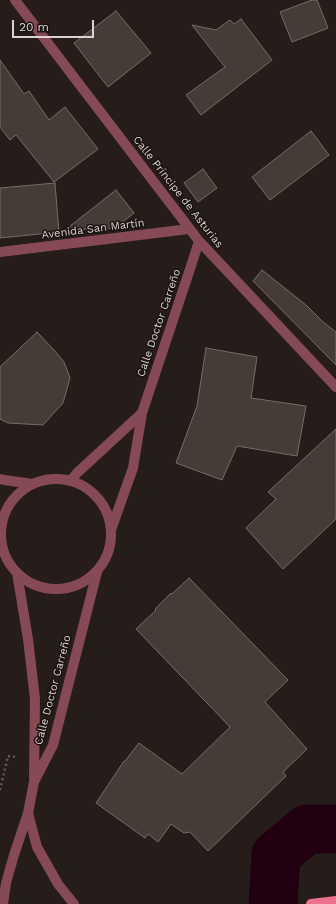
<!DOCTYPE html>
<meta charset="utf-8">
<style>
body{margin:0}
#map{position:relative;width:336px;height:904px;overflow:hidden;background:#261c1a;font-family:"Work Sans",sans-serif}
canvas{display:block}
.scale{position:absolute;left:12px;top:20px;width:82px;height:18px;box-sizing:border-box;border:2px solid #dad3d2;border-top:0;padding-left:5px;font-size:12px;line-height:14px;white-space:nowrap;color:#dad3d2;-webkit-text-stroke:3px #1c1311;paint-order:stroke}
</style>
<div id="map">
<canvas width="336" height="904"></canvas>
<div class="scale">20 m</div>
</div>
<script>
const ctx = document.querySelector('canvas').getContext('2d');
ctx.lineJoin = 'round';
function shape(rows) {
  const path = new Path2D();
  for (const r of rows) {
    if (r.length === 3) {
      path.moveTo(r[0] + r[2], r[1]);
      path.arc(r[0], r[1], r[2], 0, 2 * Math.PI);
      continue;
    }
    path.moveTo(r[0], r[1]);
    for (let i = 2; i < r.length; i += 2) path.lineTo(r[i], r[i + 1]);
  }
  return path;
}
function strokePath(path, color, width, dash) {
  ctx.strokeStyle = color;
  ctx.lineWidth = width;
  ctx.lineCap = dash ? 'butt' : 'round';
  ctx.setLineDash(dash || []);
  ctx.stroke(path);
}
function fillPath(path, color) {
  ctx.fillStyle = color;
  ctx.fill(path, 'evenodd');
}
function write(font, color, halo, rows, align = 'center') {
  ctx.font = font + ' "Work Sans",sans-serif';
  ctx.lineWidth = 3;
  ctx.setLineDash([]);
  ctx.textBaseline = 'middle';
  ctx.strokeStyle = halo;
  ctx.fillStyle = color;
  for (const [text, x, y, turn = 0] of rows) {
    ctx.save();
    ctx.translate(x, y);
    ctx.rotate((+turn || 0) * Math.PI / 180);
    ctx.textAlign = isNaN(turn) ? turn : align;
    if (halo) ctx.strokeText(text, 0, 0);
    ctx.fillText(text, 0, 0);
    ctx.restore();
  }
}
const river = shape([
 [273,904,276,855,307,829,336,829]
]);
const building = shape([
 [312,0,317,0,328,28,292,42,280,12,312,0],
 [116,11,151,53,108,87,74,43,116,11],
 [241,19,272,60,201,115,186,95,225,67,192,25,216,30,230,20,234,24,241,19],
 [0,60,24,94,29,91,49,120,65,107,98,149,54,182,16,135,10,140,0,127,0,60],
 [311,131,329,155,270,200,252,177,311,131],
 [203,169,217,188,198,202,184,183,203,169],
 [55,183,59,232,0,238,0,188,55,183],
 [116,190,134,213,115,228,65,230,116,190],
 [262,270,306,305,322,321,336,332,336,365,253,281,262,270],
 [37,332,54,350,64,362,70,378,63,403,43,425,8,423,0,419,0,367,37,332],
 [206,348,257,357,251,398,306,406,297,456,237,446,222,480,176,463,197,406,206,348],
 [336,429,336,519,283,569,246,528,276,499,268,492,336,429],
 [189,578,288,680,265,702,307,749,283,772,286,776,208,851,190,832,184,833,171,824,158,842,148,834,145,838,96,803,124,761,125,761,139,743,182,774,230,727,136,629,156,610,155,609,171,593,172,594,189,578]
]);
const path = shape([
 [0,790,8,756,16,757]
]);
const pedestrian = shape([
 [0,252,189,229]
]);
const minor = shape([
 [15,0,199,241,336,387],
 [0,479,4,480,33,484],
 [56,534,55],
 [70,481,77,473,142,413],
 [111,530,133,468,142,413,191,266,199,241],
 [17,573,28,639,35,699,34,778],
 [28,813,37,847,58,884,74,904],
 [3,904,6,883,14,855,28,813,34,782,53,745,97,572]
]);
const primary = shape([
 [311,904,336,901]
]);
const streetNames = [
 ["Calle Príncipe de Asturias",178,192,52],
 ["Avenida San Martín",93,229,-7],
 ["Calle Doctor Carreño",159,323,-71],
 ["Calle Doctor Carreño",53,690,-75]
];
strokePath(river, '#210012', 49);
fillPath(building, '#463c37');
strokePath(building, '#776c67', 1);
strokePath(path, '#675e5c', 2.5, [2, 3]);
strokePath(pedestrian, '#864a55', 10);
strokePath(minor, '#864a55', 10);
strokePath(primary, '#ed718c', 10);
write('11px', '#dad3d2', '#1c1311', streetNames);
</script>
